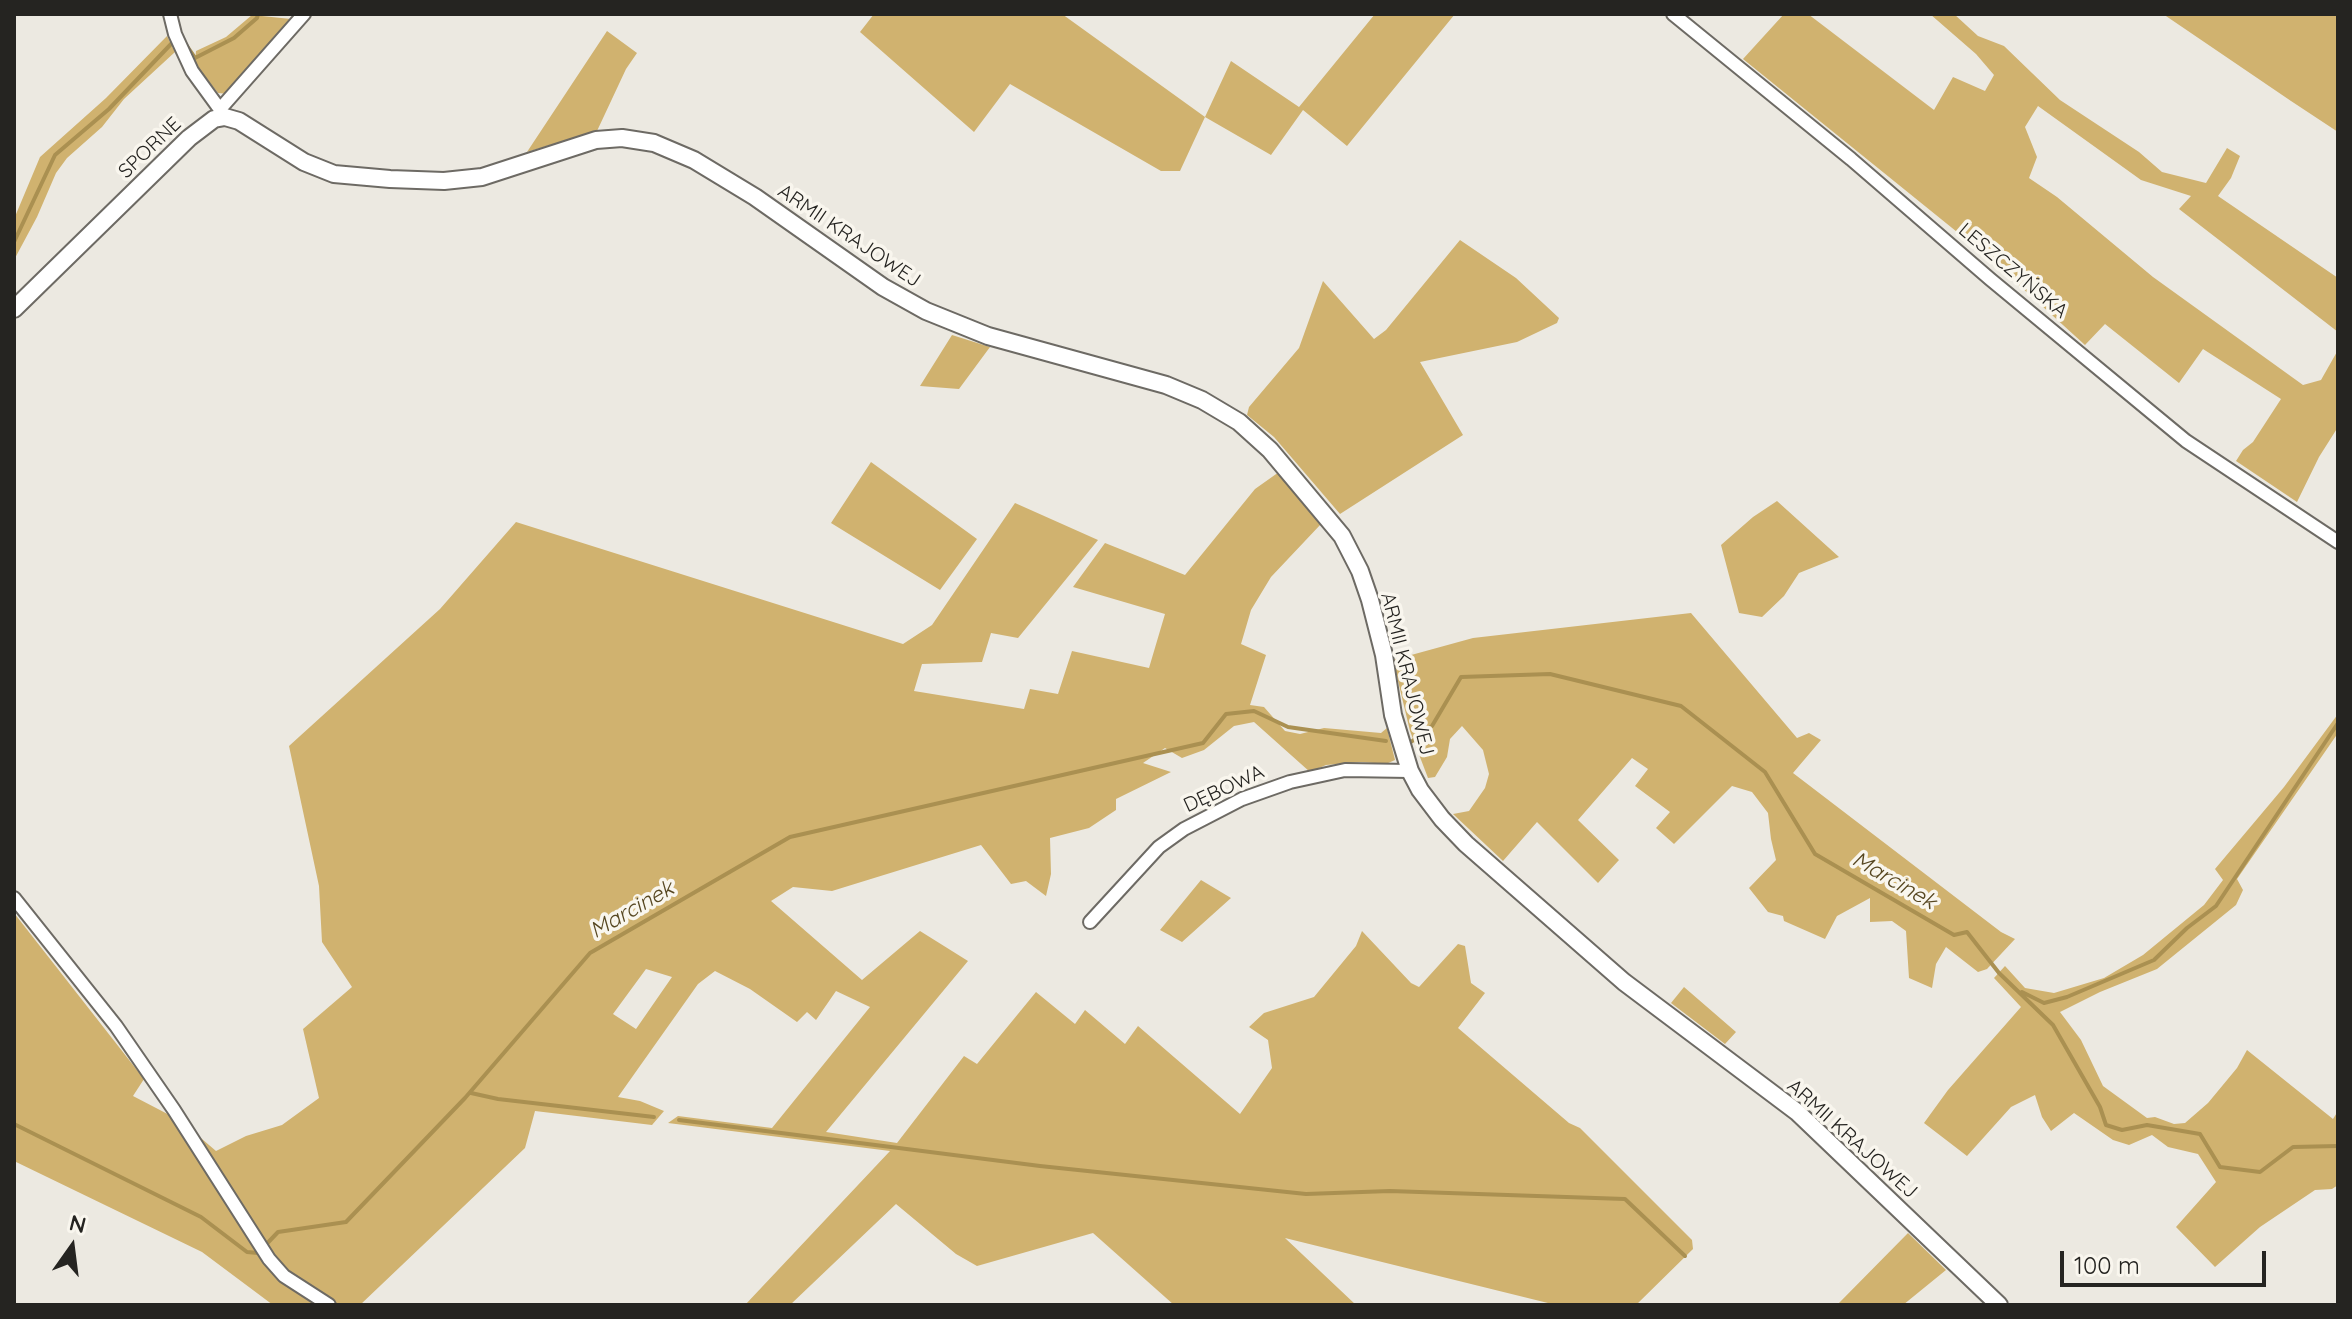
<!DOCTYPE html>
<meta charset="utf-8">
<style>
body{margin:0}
#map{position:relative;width:2352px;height:1319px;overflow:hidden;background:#ece9e1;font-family:Quicksand,sans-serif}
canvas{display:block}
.frame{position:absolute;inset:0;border:16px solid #252421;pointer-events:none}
.north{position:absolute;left:32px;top:1207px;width:80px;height:80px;-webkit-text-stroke:6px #f9f6ee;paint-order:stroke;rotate:14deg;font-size:22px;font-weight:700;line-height:32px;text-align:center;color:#252421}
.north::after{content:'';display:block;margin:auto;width:28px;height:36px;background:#252421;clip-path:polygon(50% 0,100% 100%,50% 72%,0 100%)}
.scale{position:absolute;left:2060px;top:1251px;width:206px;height:36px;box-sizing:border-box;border:4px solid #252421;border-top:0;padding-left:10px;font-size:24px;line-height:28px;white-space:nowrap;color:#252421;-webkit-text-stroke:6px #f9f6ee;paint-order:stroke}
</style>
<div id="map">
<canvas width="2352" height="1319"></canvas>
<div class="frame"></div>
<div class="north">N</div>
<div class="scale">100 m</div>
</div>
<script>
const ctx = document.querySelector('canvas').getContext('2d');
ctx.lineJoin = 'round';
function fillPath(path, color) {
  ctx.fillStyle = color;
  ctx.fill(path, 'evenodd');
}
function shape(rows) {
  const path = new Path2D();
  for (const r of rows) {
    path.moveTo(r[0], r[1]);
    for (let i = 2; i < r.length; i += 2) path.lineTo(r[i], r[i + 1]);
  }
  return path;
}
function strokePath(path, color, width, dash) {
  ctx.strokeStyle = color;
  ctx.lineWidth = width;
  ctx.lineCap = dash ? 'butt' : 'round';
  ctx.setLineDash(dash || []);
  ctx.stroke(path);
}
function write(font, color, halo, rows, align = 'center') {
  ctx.font = font + ' Quicksand,sans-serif';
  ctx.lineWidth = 7;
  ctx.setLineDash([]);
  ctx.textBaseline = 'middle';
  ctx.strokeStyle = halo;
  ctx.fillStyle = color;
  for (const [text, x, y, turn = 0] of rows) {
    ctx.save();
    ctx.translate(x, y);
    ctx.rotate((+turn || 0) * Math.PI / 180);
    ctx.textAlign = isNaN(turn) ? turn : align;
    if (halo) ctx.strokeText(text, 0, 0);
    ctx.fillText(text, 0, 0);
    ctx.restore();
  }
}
const green = shape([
 [874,14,1062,14,1205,117,1231,61,1299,107,1375,14,1455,14,1347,146,1303,110,1271,155,1205,117,1180,171,1161,171,1010,84,974,132,860,32],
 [1784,14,1808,14,1934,110,1953,77,1985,91,1994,75,1976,54,1930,14,1954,14,1978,36,2004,46,2060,100,2139,152,2162,172,2206,183,2227,148,2240,156,2231,178,2218,196,2338,278,2338,332,2179,209,2191,196,2141,180,2038,106,2025,127,2037,157,2029,178,2057,197,2153,277,2303,385,2321,380,2338,350,2338,427,2319,457,2297,502,2236,461,2243,450,2253,442,2281,399,2203,349,2179,383,2105,324,2085,345,1988,257,1743,59],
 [2163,14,2338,14,2338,132,2291,101],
 [252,15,291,19,228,94,218,93,195,64,196,51,226,37],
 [607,31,637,53,626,69,597,131,527,152],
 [167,36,175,52,124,99,102,127,67,158,56,173,37,217,14,260,14,219,40,157,106,98],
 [1460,240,1516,278,1559,318,1557,323,1517,342,1420,362,1463,435,1340,514,1274,437,1247,415,1249,407,1299,348,1323,281,1374,339,1386,330],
 [952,335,990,347,959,389,920,386],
 [871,462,977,539,940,590,831,523],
 [1279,472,1321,524,1271,577,1251,610,1241,644,1266,655,1250,705,1264,707,1285,731,1300,734,1324,728,1381,733,1387,728,1395,760,1386,764,1361,762,1326,765,1310,772,1254,722,1234,726,1204,750,1182,758,1165,748,1143,763,1171,772,1116,799,1116,810,1089,828,1050,838,1051,874,1046,896,1026,881,1011,884,981,845,832,891,793,887,771,901,862,980,920,931,968,961,826,1132,897,1143,964,1056,977,1064,1036,992,1075,1024,1085,1010,1125,1044,1138,1026,1240,1114,1272,1068,1268,1040,1249,1027,1264,1013,1314,997,1356,946,1362,931,1411,983,1419,987,1458,944,1465,946,1471,983,1485,993,1458,1028,1569,1123,1580,1128,1692,1240,1693,1249,1636,1305,1556,1305,1285,1238,1356,1305,1174,1305,1093,1233,977,1266,956,1254,896,1204,790,1305,745,1305,890,1151,668,1123,678,1116,772,1128,870,1007,836,991,816,1020,807,1012,797,1022,750,989,715,971,698,984,618,1097,640,1101,664,1111,652,1125,535,1111,525,1148,360,1305,273,1305,202,1252,14,1161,14,913,144,1079,133,1096,181,1121,216,1151,246,1136,282,1125,319,1098,303,1029,352,987,322,942,319,886,289,746,440,609,516,522,903,644,932,625,1015,503,1098,540,1018,638,991,633,982,662,922,664,914,691,1024,709,1030,689,1058,694,1072,651,1149,668,1165,614,1073,587,1105,543,1185,575,1255,489],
 [646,969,672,977,636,1029,613,1014],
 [1777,501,1839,557,1799,573,1784,596,1762,617,1739,613,1721,545,1753,517],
 [1691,613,1797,738,1809,733,1821,740,1793,773,2001,932,2015,939,1987,969,1978,972,1946,947,1936,964,1932,988,1909,978,1906,931,1892,921,1870,922,1870,898,1837,916,1825,939,1784,921,1783,916,1768,912,1749,888,1776,860,1771,839,1768,813,1752,792,1732,786,1674,844,1656,828,1670,812,1635,786,1648,769,1632,758,1578,820,1619,860,1598,883,1537,822,1503,861,1453,814,1469,811,1485,788,1489,774,1483,750,1462,726,1450,739,1447,757,1435,777,1428,778,1410,731,1393,660,1473,638],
 [2338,714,2338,733,2237,879,2243,890,2236,905,2157,969,2100,992,2060,1012,2081,1040,2103,1086,2147,1118,2155,1117,2174,1124,2185,1123,2208,1103,2237,1068,2247,1050,2333,1119,2338,1111,2338,1185,2332,1189,2315,1190,2260,1227,2215,1267,2176,1227,2216,1182,2198,1154,2168,1147,2152,1135,2129,1145,2113,1140,2074,1113,2051,1131,2042,1117,2035,1095,2011,1107,1967,1156,1924,1123,1948,1090,2021,1007,1994,978,2005,966,2025,988,2054,993,2104,978,2143,955,2204,905,2223,880,2215,869,2284,787],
 [1201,880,1231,898,1182,942,1160,930],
 [1684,987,1736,1032,1725,1044,1671,1003],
 [1908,1233,1946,1270,1903,1305,1837,1305]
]);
const stream = shape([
 [184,42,195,58,234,38,257,18,258,14],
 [14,242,55,155,109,109,172,43],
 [1411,742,1432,726,1461,677,1550,674,1681,706,1765,772,1815,854,1954,935,1967,932,1999,973,2053,1025,2100,1107,2106,1125,2122,1130,2147,1125,2200,1134,2220,1167,2260,1172,2293,1147,2338,1146],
 [2022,992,2044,1003,2067,997,2154,960,2187,928,2216,906,2338,723],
 [471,1093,498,1099,654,1117],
 [679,1120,1040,1166,1306,1194,1390,1191,1625,1199,1685,1256],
 [14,1124,201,1217,247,1252,258,1253,278,1232,346,1222,465,1098,590,953,790,837,1203,743,1226,714,1254,711,1288,727,1386,741]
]);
const minor = shape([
 [170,14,175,34,192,71,224,115],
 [1673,14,1851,159,1990,279,2186,441,2338,542],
 [221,108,304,14],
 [14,898,116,1026,174,1110,269,1259,284,1276,329,1305],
 [1090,922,1159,847,1184,829,1242,799,1290,782,1345,770,1410,771]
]);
const tertiary = shape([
 [14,309,189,138,214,119,225,117,239,121,304,162,334,174,390,179,444,181,482,177,596,140,622,138,654,143,694,160,755,197,883,287,926,311,988,336,1166,385,1202,400,1239,422,1270,450,1342,536,1360,571,1370,600,1384,655,1393,715,1410,771,1420,790,1442,819,1466,844,1624,982,1797,1112,1999,1305]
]);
const streetNames = [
 ["SPORNE",150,148,-44],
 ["ARMII KRAJOWEJ",849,236,34],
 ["LESZCZYŃSKA",2013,271,40],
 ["ARMII KRAJOWEJ",1407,674,76],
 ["DĘBOWA",1224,789,-25],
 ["ARMII KRAJOWEJ",1852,1139,42]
];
const waterNames = [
 ["Marcinek",1894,881,30],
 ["Marcinek",632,910,-30]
];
fillPath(green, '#d0b26f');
strokePath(stream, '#aa9051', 4);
strokePath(minor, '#6d6a64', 16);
strokePath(tertiary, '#6d6a64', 20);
strokePath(minor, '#fff', 12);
strokePath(tertiary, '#fff', 16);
write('20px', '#252421', '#f9f6ee', streetNames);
write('italic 22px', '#574721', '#f9f6ee', waterNames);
</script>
